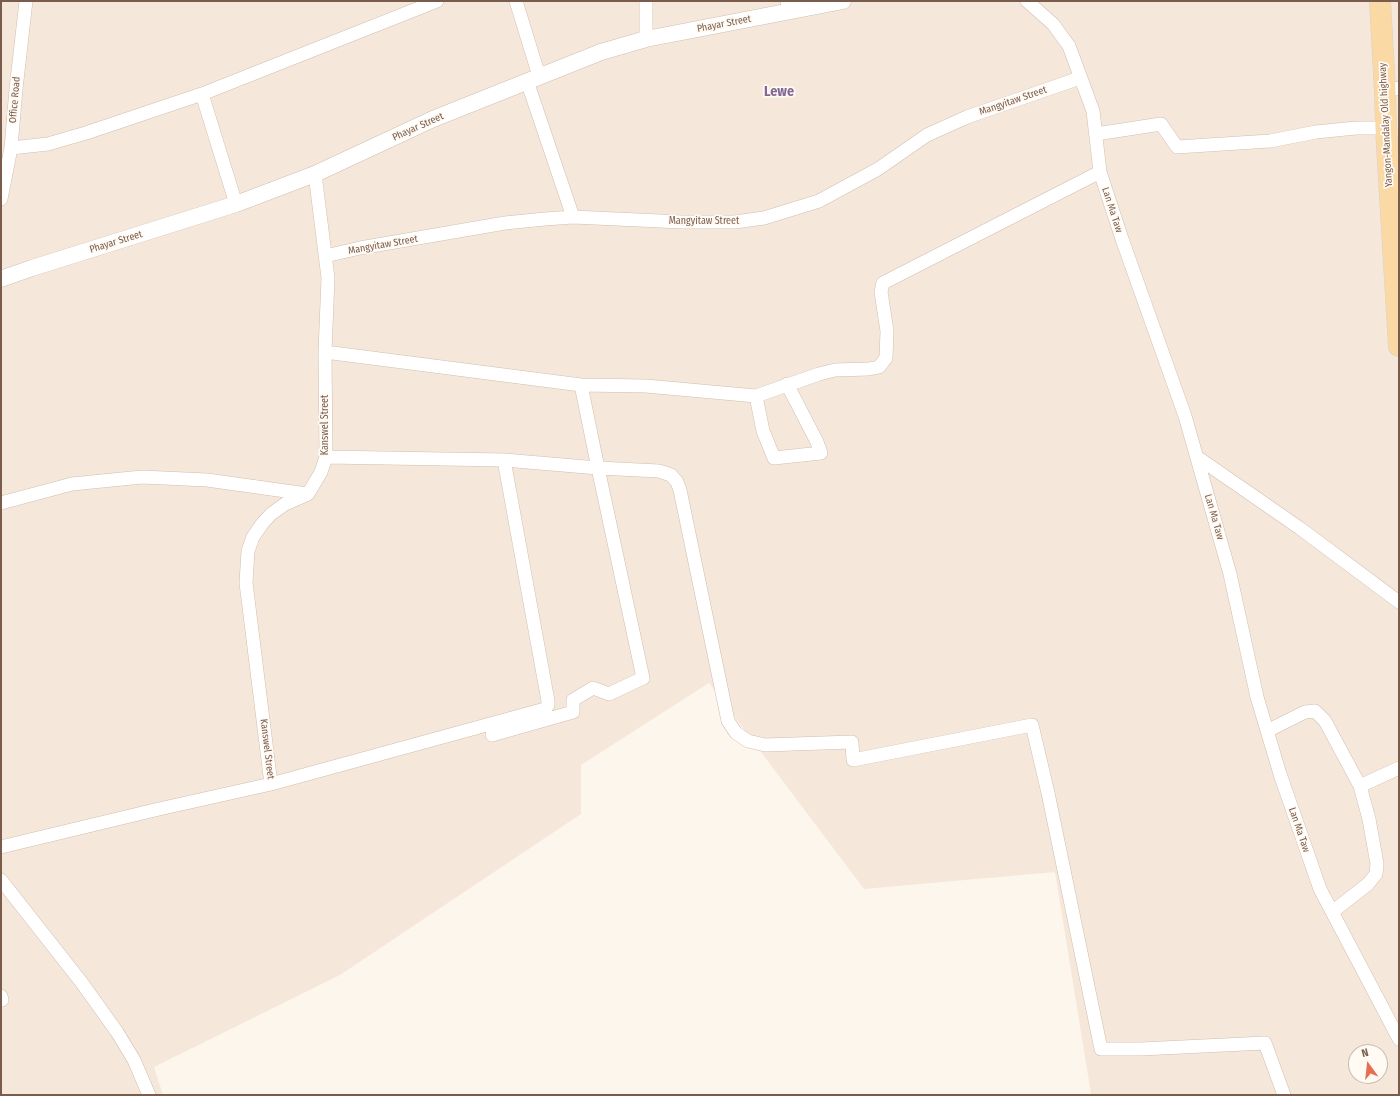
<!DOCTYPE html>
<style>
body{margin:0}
#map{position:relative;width:1400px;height:1096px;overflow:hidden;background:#fdf6ec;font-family:"Fira Sans Condensed",sans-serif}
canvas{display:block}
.frame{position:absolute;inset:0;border:2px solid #7a5c4d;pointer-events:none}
.north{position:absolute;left:1348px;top:1044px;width:40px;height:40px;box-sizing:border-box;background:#fffaf3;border:1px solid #cabbb1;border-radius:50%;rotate:345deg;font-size:11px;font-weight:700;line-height:16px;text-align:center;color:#7a5c4d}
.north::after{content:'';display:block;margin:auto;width:14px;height:18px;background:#e76f51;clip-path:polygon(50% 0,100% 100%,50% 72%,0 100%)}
</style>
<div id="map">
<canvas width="1400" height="1096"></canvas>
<div class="frame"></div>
<div class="north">N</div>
</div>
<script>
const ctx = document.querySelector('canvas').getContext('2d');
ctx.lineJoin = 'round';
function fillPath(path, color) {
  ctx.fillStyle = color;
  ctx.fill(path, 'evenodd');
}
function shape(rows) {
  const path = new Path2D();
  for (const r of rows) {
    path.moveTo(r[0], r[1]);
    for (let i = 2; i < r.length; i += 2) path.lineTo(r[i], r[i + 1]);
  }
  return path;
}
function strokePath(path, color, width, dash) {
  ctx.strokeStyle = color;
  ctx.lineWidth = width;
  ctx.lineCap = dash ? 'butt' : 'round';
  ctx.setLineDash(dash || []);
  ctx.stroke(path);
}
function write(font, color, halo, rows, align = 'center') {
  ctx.font = font + ' "Fira Sans Condensed",sans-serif';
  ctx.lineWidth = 3.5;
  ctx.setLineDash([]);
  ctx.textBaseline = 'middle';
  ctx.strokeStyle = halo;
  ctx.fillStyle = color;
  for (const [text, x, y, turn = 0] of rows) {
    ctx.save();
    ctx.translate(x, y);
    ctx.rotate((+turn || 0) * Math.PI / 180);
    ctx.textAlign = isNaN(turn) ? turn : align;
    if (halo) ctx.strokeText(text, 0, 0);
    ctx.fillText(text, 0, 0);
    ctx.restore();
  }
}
const residential = shape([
 [1,1,1399,1,1399,1095,1091,1094,1055,872,864,889,709,683,581,765,581,814,340,975,154,1067,163,1095,1,1095],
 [1356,1052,1380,1052,1380,1076,1356,1076]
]);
const minor = shape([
 [516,1,539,76],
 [646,1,646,39],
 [787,1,789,11],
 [1027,1,1053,24,1069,46,1093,111,1100,172,1122,239,1185,416,1230,574,1257,697,1280,774,1320,889,1399,1039],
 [527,81,573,217],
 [1385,91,1399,88],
 [202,94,236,204],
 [1096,134,1161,124,1177,147,1270,141,1316,132,1356,128,1386,128],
 [11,148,48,144,86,133,202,94,437,1],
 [1,199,11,148,16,89,26,1],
 [325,256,360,248,505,223,545,219,573,217,682,222,735,222,764,218,819,201,878,169,927,135,967,117,1080,78],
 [325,352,581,385,646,386,756,396,819,374,835,370,869,369,879,367,886,358,887,331,881,292,883,283,1100,172],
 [756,396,763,431,774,458,821,453,817,442,787,384],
 [326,457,504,460,598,468,659,471,671,475,677,482,680,490,728,721,736,733,748,741,765,745,852,742,853,760,1032,725,1048,793,1101,1049,1141,1049,1265,1043,1284,1095],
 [1197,457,1301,529,1399,602],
 [1,503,72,484,142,477,207,480,307,494],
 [1267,731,1305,712,1315,711,1325,721,1360,786,1369,819,1377,864,1376,874,1368,884,1332,912],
 [492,735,573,712,573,700,593,688,609,694,643,678,598,468,581,385],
 [271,784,246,583,248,551,253,537,262,524,271,514,285,504,308,494,321,472,326,457,325,352,328,278,315,174],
 [1360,786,1399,768],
 [1,847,159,809,271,784,545,709,548,705,548,701,504,460],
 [1,880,82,983,117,1032,134,1060,149,1095],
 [1,996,2,1000]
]);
const tertiary = shape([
 [1,279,32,268,236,204,315,174,433,119,601,52,646,39,843,1]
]);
const primary = shape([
 [1380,1,1385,91,1386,128,1399,346]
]);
const streetNames = [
 ["Phayar Street",724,24,-11],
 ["Office Road",15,100,-85],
 ["Mangyitaw Street",1013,101,-19],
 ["Yangon-Mandalay Old highway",1386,125,-93],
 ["Phayar Street",418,127,-24],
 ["Lan Ma Taw",1112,210,72],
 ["Mangyitaw Street",704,221],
 ["Phayar Street",116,242,-17],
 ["Mangyitaw Street",383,245,-10],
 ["Kanswel Street",325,425,-90],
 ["Lan Ma Taw",1214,517,74],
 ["Kanswel Street",267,749,83],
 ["Lan Ma Taw",1299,830,71]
];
const districtNames = [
 ["Lewe",779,92]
];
fillPath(residential, '#f5e8da');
strokePath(minor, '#d1beb0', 14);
strokePath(tertiary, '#d1beb0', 17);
strokePath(primary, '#dad1cd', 22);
strokePath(minor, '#fff', 13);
strokePath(tertiary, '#fff', 16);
strokePath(primary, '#fbd9a5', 21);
write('10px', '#7a5c4d', '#fffaf3', streetNames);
write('bold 14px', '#846695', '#fffaf3', districtNames);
</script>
